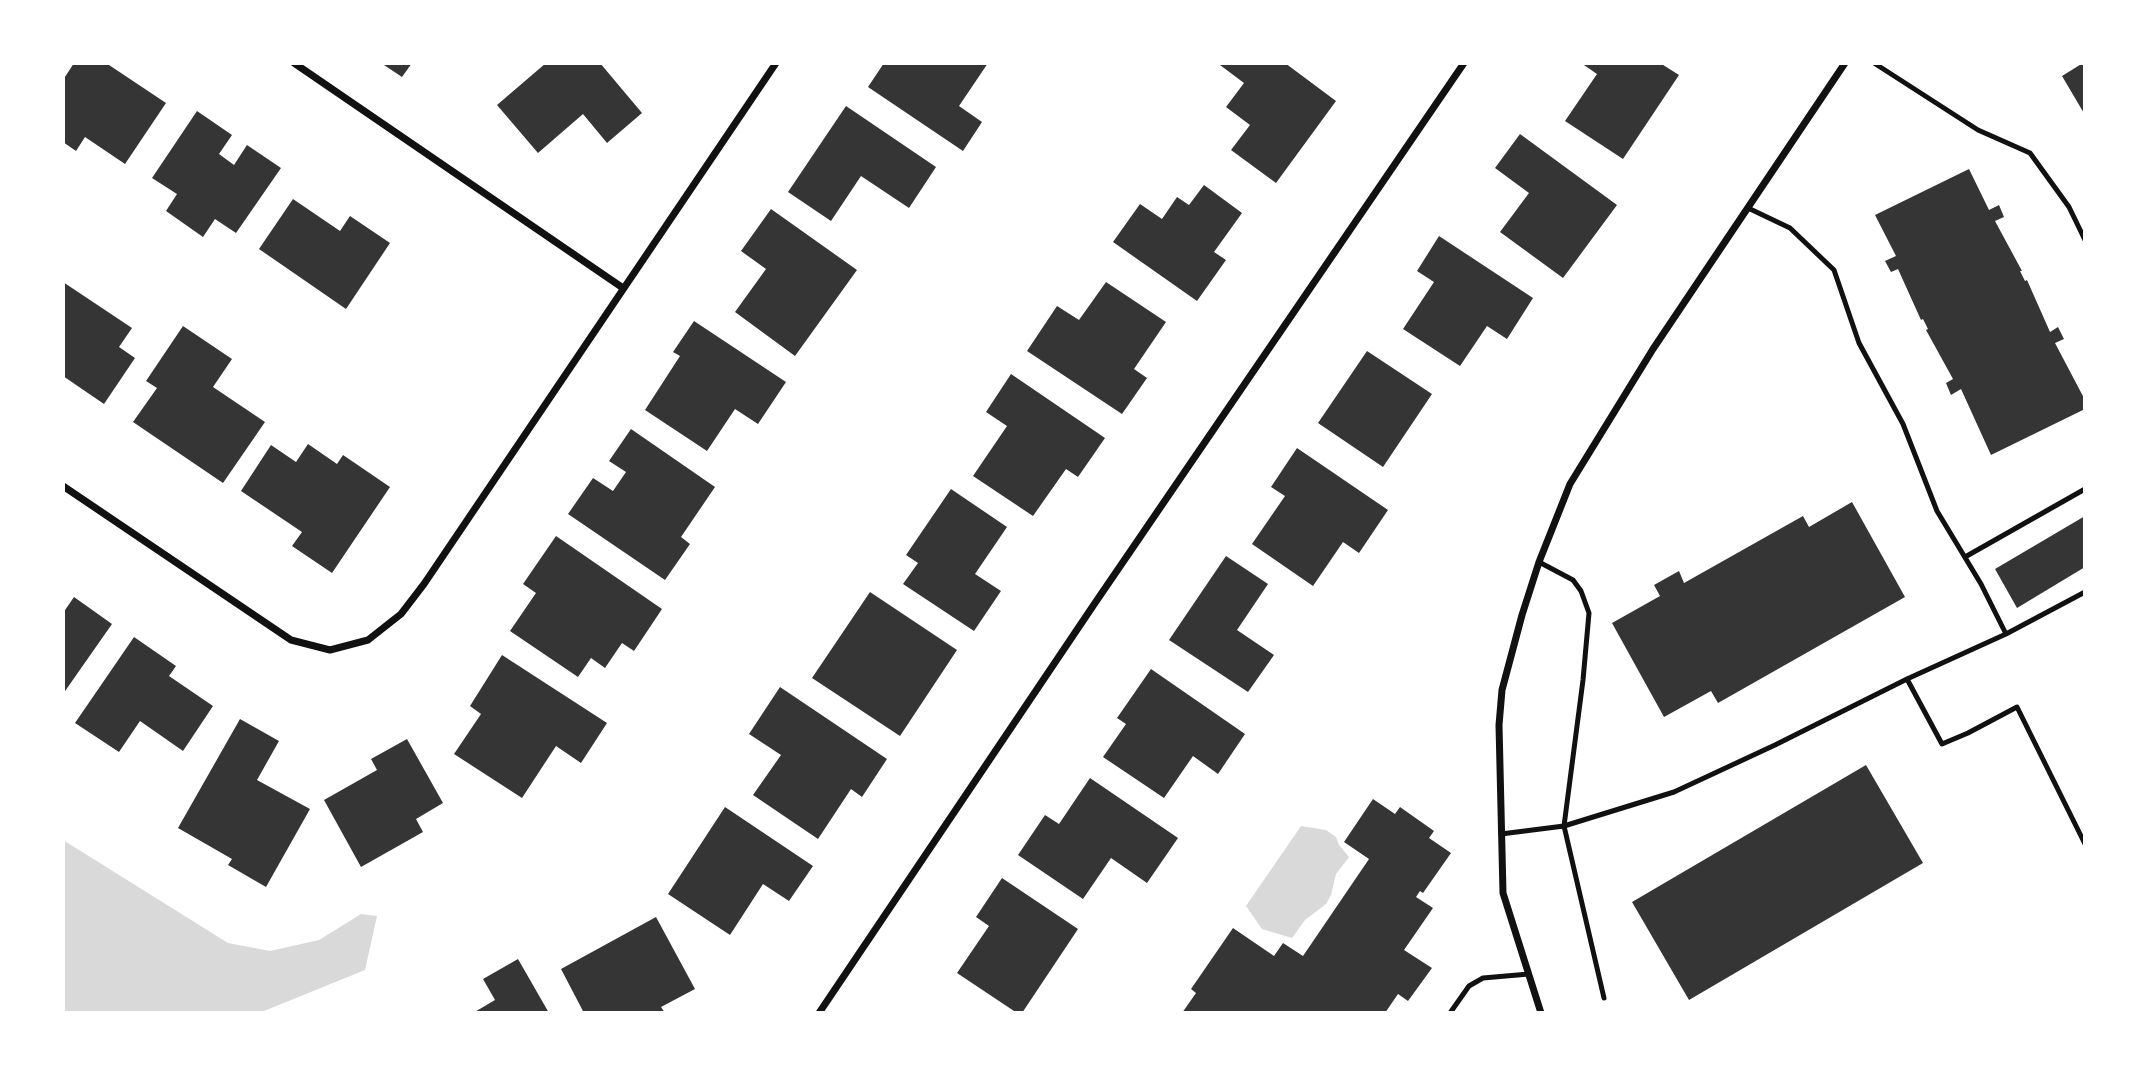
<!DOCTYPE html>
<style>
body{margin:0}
#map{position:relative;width:2148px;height:1076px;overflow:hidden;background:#fff;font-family:"Times New Roman",serif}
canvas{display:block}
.frame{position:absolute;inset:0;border:65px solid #fff;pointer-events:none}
</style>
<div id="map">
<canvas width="2148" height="1076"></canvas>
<div class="frame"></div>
</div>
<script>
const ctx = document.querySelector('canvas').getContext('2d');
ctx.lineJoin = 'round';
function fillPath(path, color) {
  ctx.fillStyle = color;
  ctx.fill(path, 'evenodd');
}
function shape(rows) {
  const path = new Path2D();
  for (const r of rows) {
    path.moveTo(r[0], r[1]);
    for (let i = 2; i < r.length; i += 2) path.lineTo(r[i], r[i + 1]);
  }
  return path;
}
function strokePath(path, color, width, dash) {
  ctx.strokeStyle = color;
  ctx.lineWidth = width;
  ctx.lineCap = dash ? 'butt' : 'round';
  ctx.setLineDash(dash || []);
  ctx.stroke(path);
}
const water = shape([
 [1301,826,1326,830,1336,837,1339,845,1349,857,1336,874,1331,895,1326,904,1305,920,1292,938,1262,929,1246,906],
 [63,840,228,943,270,951,319,940,361,914,377,916,365,970,259,1013,63,1013]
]);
const building = shape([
 [74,63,106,63,166,103,125,164,85,137,76,151,63,142,63,80],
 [381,63,412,63,402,77],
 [546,63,600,63,642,113,607,143,583,114,538,153,497,105],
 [884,63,988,63,959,106,982,122,963,151,868,87],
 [1222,63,1285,63,1336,101,1276,183,1231,150,1250,125,1226,107,1244,83,1220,65],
 [1581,63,1660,63,1679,75,1623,159,1565,121,1597,74],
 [2083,63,2085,63,2085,115,2062,76],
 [846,106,936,167,909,208,861,176,831,221,788,192],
 [197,111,232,135,219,154,234,165,247,145,281,168,236,233,215,219,203,237,166,211,177,194,152,178],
 [1520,134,1617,205,1563,278,1500,232,1529,193,1495,168],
 [1969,169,1989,210,1999,205,2004,217,1995,221,2022,271,2020,271,2025,281,2027,280,2050,332,2058,327,2064,339,2055,343,2085,400,2085,409,1991,455,1961,389,1951,395,1946,383,1953,379,1926,330,1928,329,1923,319,1921,320,1898,269,1891,272,1885,261,1896,256,1875,215],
 [1204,185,1242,213,1214,252,1226,260,1197,301,1113,242,1140,204,1162,219,1177,197,1189,205],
 [293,199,340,231,350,216,390,243,346,309,259,249],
 [771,209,857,270,795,356,735,312,766,269,741,251],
 [1439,236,1533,298,1507,339,1487,326,1460,366,1403,329,1434,282,1417,271],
 [63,282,132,328,119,347,135,358,104,404,63,376],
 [1106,282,1166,322,1134,369,1147,378,1122,414,1027,351,1057,306,1079,320],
 [694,321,786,382,758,424,735,409,707,451,645,410,680,356,673,352],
 [183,326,232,359,213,387,265,422,223,483,133,422,157,388,146,381],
 [1367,351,1432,394,1383,467,1318,423],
 [1011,374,1105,438,1078,477,1066,469,1033,516,973,476,1007,426,986,412],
 [631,429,715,487,681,537,690,544,665,580,568,514,593,478,613,491,626,472,609,461],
 [308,444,337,464,343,455,390,487,332,573,292,546,302,532,241,491,271,445,296,462],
 [1297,448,1388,510,1359,553,1343,542,1313,586,1252,544,1285,496,1271,487],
 [951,489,1007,527,975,574,1001,591,974,631,903,584,918,563,906,555],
 [1852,502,1905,597,1718,703,1711,691,1664,717,1612,623,1660,596,1654,585,1679,571,1684,583,1803,516,1809,527],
 [2085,516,2085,567,2017,608,1995,569],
 [556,536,662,609,634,651,622,643,605,668,591,658,578,677,510,631,536,593,523,584],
 [1226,556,1268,584,1237,630,1274,655,1248,692,1169,640],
 [870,592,957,650,900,736,812,678],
 [74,597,112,624,63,694,63,613],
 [134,637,176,666,169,676,213,706,183,751,140,721,119,752,75,723],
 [502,655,607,723,581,763,556,746,522,798,454,754,481,714,470,706],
 [1151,669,1245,734,1218,774,1193,756,1164,798,1103,757,1126,724,1117,718],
 [780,687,887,759,862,797,851,789,818,839,753,795,781,755,749,734],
 [240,719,279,741,257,780,310,809,266,887,228,865,232,859,178,828],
 [407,739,443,803,416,819,423,832,361,867,324,800,377,770,371,759],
 [1866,765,1923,863,1689,1000,1632,902],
 [1090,778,1178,838,1147,883,1111,858,1083,899,1018,855,1045,815,1059,824],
 [1373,799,1395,814,1400,807,1434,831,1429,838,1451,853,1423,893,1420,891,1416,897,1433,908,1404,950,1432,968,1408,1001,1398,994,1385,1013,1182,1013,1196,993,1191,989,1233,928,1274,956,1283,943,1303,956,1369,859,1344,842],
 [725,807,813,866,789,901,763,884,730,935,668,894],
 [1002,878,1078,929,1022,1013,1017,1013,957,973,989,926,976,917],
 [656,917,695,989,661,1007,665,1013,584,1013,561,969],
 [518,959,549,1013,473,1013,495,1000,483,979]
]);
const service = shape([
 [1874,63,1978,130,2030,153,2069,207,2085,240],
 [1748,208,1790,228,1834,270,1859,343,1903,424,1937,511,1981,584,2006,634],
 [1965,557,2085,489],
 [1539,562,1573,580,1581,591,1589,613,1583,680,1564,826,1604,998],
 [1907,679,2006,634,2085,592],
 [1501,834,1564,826,1674,792,1775,745,1907,679,1942,744,1968,733,2017,707,2085,844],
 [1450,1013,1469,986,1483,978,1529,974]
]);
const minor = shape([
 [294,63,623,288],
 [63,486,291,640,330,650,368,640,401,614,424,584,776,63],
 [819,1013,1095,603,1464,63],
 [1541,1013,1503,893,1499,725,1502,690,1522,615,1539,562,1570,484,1653,349,1845,63]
]);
fillPath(water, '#d9d9d9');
fillPath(building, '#353535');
strokePath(service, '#111', 5);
strokePath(minor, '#111', 7);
</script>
